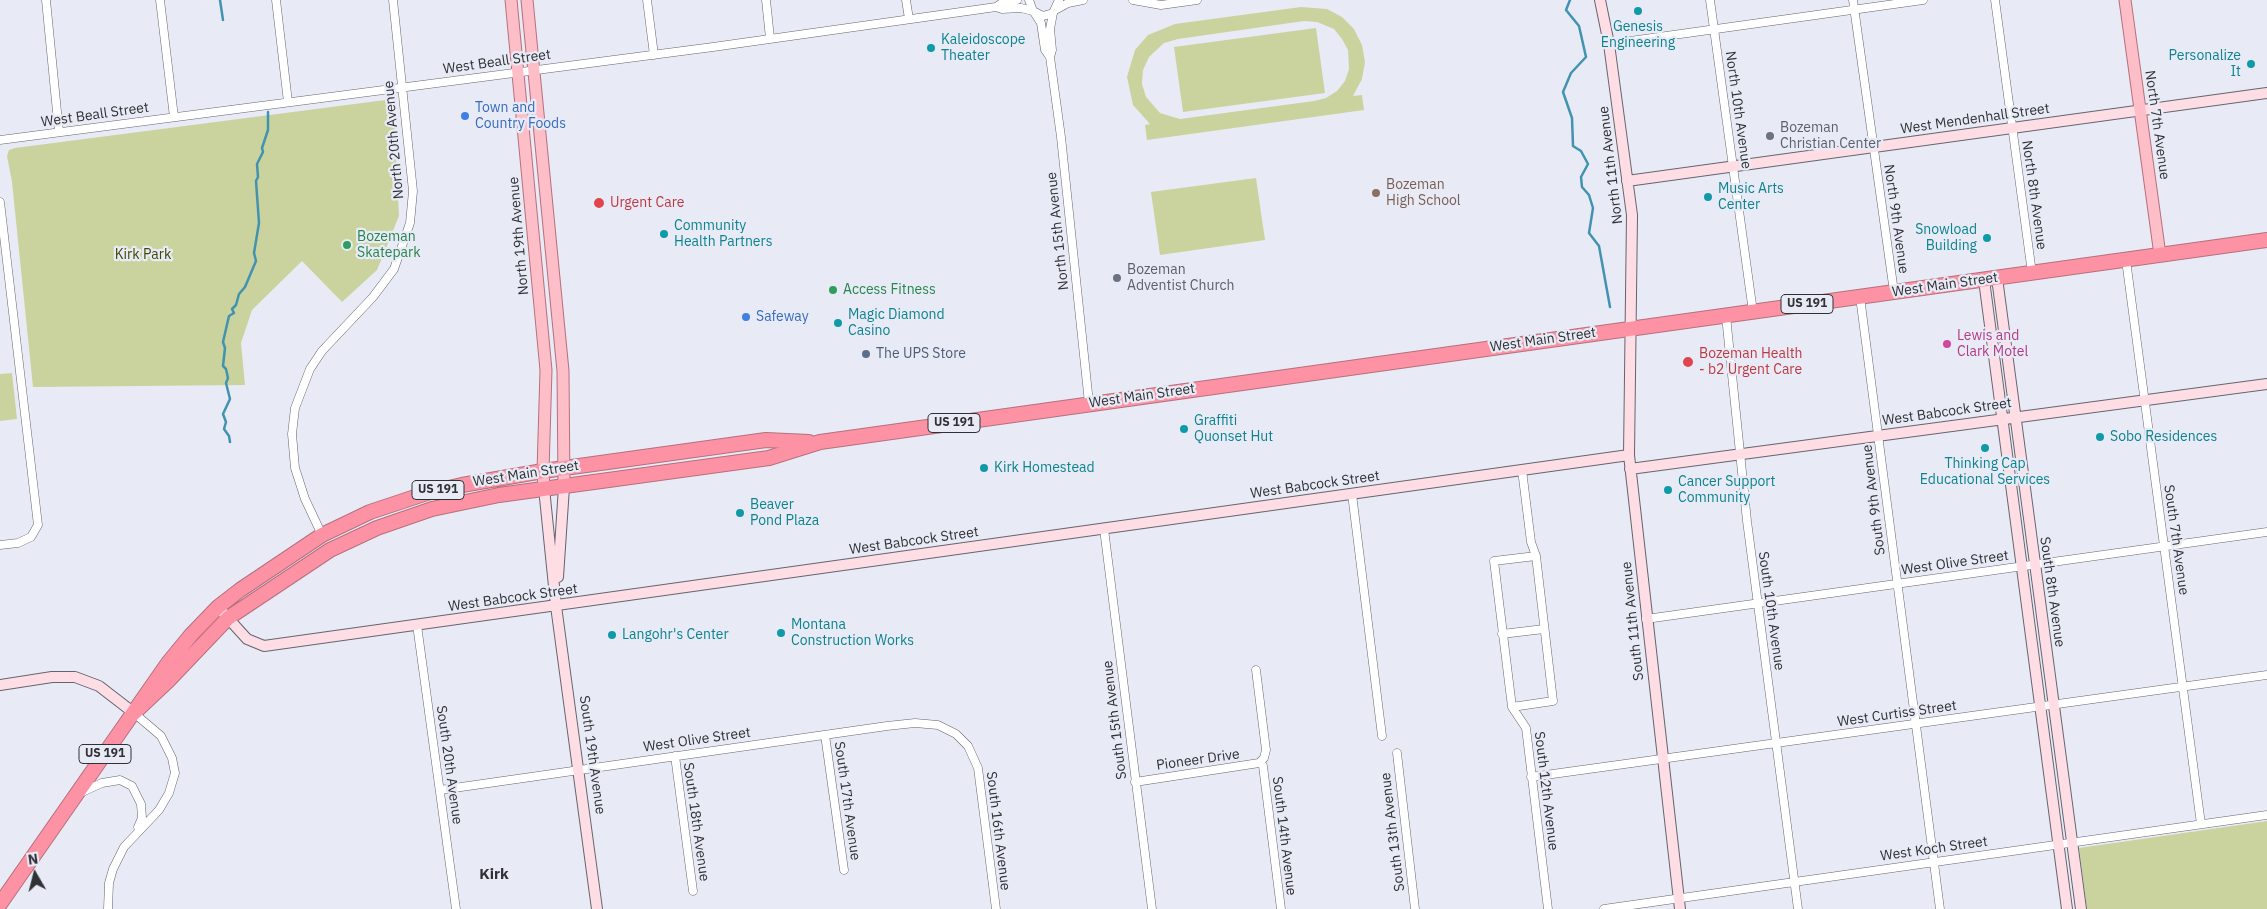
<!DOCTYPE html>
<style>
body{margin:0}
#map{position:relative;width:2267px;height:909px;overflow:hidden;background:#e8ebf6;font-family:"IBM Plex Sans",sans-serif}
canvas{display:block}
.north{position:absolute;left:10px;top:849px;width:50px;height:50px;-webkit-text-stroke:4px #e8ebf6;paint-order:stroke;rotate:352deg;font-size:14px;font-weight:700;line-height:20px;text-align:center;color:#2f3135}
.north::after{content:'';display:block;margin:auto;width:18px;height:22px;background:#2f3135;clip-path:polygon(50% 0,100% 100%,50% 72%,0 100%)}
</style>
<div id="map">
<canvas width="2267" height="909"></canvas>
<div class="north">N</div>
</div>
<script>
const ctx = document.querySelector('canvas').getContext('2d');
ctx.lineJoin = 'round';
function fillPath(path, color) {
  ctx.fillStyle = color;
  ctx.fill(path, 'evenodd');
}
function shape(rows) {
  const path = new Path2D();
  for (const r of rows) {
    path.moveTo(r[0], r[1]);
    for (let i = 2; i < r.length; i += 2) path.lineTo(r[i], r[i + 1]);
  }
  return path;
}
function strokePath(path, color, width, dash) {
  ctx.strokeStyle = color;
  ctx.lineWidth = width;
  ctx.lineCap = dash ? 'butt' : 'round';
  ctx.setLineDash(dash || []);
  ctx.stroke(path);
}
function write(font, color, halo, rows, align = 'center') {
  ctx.font = font + ' "IBM Plex Sans",sans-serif';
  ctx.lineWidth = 4.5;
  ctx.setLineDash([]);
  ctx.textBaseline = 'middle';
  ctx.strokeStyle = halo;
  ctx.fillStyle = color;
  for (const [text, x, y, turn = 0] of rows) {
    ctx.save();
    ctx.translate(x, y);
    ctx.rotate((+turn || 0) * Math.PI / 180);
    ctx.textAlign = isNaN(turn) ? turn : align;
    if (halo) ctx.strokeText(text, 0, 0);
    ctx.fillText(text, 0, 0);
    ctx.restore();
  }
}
const green = shape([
 [1301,7,1327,9,1342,17,1354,29,1362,45,1365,62,1362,79,1353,96,1362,95,1364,110,1147,140,1145,125,1150,124,1133,105,1127,77,1135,50,1148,35,1175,24],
 [1304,21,1317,22,1334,29,1342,39,1348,50,1349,69,1345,81,1337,91,1326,98,1314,101,1180,119,1160,113,1146,97,1142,84,1143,70,1149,57,1164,43,1178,39],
 [1316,28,1325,93,1183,112,1174,47],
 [393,99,399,216,377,270,342,302,302,261,252,310,241,343,245,385,33,387,12,182,7,156,9,150,15,148],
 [1256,178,1265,240,1160,255,1151,192],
 [12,373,17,419,0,421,0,374],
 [2267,821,2267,909,2087,909,2079,848]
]);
const stream = shape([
 [220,0,223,20],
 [1570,0,1566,10,1579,26,1586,57,1571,73,1563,92,1572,118,1573,146,1581,151,1588,164,1581,177,1582,187,1589,195,1593,208,1589,233,1599,246,1610,307],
 [230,442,229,436,224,429,226,422,223,414,230,399,226,383,228,378,226,369,223,366,225,348,223,342,229,316,234,313,232,309,236,305,239,294,245,287,256,261,254,253,259,223,256,181,258,177,257,164,263,152,262,148,268,130,268,112]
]);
const street = shape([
 [46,0,59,132],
 [160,0,174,117],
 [276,0,288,102],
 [647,0,654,55],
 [766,0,770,38],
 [906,0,909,19],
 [1029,0,1033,11,1043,16,1053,13,1059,0],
 [1133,0,1161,5,1197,0],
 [1710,0,1753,312],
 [1853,0,1894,292],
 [1995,0,2032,273],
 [996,7,1002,3,1017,0],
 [1057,9,1068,3,1083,0],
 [1034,12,1041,23,1045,50,1050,57,1061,137,1089,403],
 [1609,44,1923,0],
 [1050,57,1052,50,1050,29,1053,13],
 [0,140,713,47,996,7,1002,9,1021,8,1033,11],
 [0,202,38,525,31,537,18,543,0,545],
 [2126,260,2201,824],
 [1860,297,1940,909],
 [1726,316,1747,521,1798,909],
 [1352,494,1382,736],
 [1104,529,1152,909],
 [322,535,305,499,295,468,292,434,295,408,310,369,322,351,373,297,394,269,410,223,413,191,393,0],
 [1536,556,1494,561,1512,707,1526,728,1548,909],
 [1646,619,2267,532],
 [417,625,456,909],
 [1502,634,1544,629],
 [1512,707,1553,701,1536,556,1531,542,1522,470],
 [825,735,844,870],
 [1397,753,1415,909],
 [675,756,693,891],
 [1263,766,1281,909],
 [1531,777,2267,675],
 [1135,782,1259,763,1264,758,1266,750,1256,670],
 [440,790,887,726,915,723,938,725,956,734,968,746,978,768,996,909],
 [80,793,102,783,120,780,132,786,141,804,142,818,138,827],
 [108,909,109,883,113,869,124,847,159,810,169,793,175,773,172,758,161,736,134,713],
 [1604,909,2267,815]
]);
const secondary = shape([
 [1600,0,1609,44,1632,215,1629,455,1680,909],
 [1627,181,2267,93],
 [1997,278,2081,909],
 [1984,280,2067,909],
 [1630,469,2267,384],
 [544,488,556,606,597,909],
 [558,577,564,487],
 [218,607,247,639,264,646,1629,455],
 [0,685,52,677,75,677,99,686,134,713]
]);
const primary = shape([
 [511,0,546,370,543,471,544,488],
 [527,0,563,371,564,487],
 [2125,0,2160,255]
]);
const highway = shape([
 [134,713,168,681,228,618,330,550,377,528,432,509,499,495,769,458,820,442,2267,240],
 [0,904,168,663,191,635,218,607,240,590,322,535,370,512,427,493,462,485,543,471,766,440,809,442]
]);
const markers = [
 [1638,11,5,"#0f9aa8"],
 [931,48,5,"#0f9aa8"],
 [2251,64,5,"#0f9aa8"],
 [465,116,5,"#3f7fe0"],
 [1770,136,5,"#6b7280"],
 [1376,193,5,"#8d6e63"],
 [1708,197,5,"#0f9aa8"],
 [599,203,6,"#e0444e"],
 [664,234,5,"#0f9aa8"],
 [1987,238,5,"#0f9aa8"],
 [347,245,5,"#2e9e5b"],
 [1117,278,5,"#6b7280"],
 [833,290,5,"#2e9e5b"],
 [746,317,5,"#3f7fe0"],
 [838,323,5,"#0f9aa8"],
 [1947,344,5,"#d1479c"],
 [866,354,5,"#5c6f8a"],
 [1688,362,6,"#e0444e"],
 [1184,429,5,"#0f9aa8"],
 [2100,437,5,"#0f9aa8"],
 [1985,448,5,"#0f9aa8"],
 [984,468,5,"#0f9aa8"],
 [1668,490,5,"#0f9aa8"],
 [740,513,5,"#0f9aa8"],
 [781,633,5,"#0f9aa8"],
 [612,635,5,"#0f9aa8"]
];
const shields = [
 [1807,304,52],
 [954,423,52],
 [438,490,52],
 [105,754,52]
];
const shieldNames = [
 ["US 191",1807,304],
 ["US 191",954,423],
 ["US 191",438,490],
 ["US 191",105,754]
];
const cultureNames = [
 ["Genesis",1638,27,"center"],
 ["Engineering",1638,43,"center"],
 ["Kaleidoscope",941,40],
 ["Theater",941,56],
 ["Personalize",2241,56,"right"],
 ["It",2241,72,"right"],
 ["Music Arts",1718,189],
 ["Center",1718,205],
 ["Community",674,226],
 ["Health Partners",674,242],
 ["Snowload",1977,230,"right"],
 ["Building",1977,246,"right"],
 ["Magic Diamond",848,315],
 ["Casino",848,331],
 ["Graffiti",1194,421],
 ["Quonset Hut",1194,437],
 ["Sobo Residences",2110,437],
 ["Thinking Cap",1985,464,"center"],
 ["Educational Services",1985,480,"center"],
 ["Kirk Homestead",994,468],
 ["Cancer Support",1678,482],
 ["Community",1678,498],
 ["Beaver",750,505],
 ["Pond Plaza",750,521],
 ["Montana",791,625],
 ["Construction Works",791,641],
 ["Langohr's Center",622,635]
];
const streetNames = [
 ["West Beall Street",497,62,-8],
 ["North 10th Avenue",1738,110,82],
 ["West Beall Street",95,115,-8],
 ["West Mendenhall Street",1975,119,-8],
 ["North 7th Avenue",2157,125,82],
 ["North 20th Avenue",394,140,-95],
 ["North 11th Avenue",1611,165,-97],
 ["North 8th Avenue",2034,195,82],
 ["North 9th Avenue",1896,219,82],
 ["North 15th Avenue",1058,231,-96],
 ["North 19th Avenue",519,236,-95],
 ["West Main Street",1945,285,-8],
 ["West Main Street",1543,340,-8],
 ["West Main Street",1142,396,-8],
 ["West Babcock Street",1947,412,-8],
 ["West Main Street",526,474,-9],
 ["West Babcock Street",1315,485,-8],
 ["South 9th Avenue",1874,500,-97],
 ["South 7th Avenue",2176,540,82],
 ["West Babcock Street",914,541,-8],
 ["West Olive Street",1955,563,-8],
 ["South 8th Avenue",2052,592,82],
 ["West Babcock Street",513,598,-8],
 ["South 10th Avenue",1771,611,82],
 ["South 11th Avenue",1633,621,-96],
 ["West Curtiss Street",1897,714,-8],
 ["South 15th Avenue",1115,720,-97],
 ["West Olive Street",697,740,-8],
 ["South 19th Avenue",592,755,82],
 ["Pioneer Drive",1198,760,-8],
 ["South 20th Avenue",449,765,82],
 ["South 12th Avenue",1546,791,83],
 ["South 17th Avenue",847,801,82],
 ["South 18th Avenue",696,822,82],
 ["South 16th Avenue",998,831,83],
 ["South 13th Avenue",1393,832,-97],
 ["South 14th Avenue",1284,836,83],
 ["West Koch Street",1934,849,-8]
];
const shopNames = [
 ["Town and",475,108],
 ["Country Foods",475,124],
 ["Safeway",756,317]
];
const worshipNames = [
 ["Bozeman",1780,128],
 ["Christian Center",1780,144],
 ["Bozeman",1127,270],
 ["Adventist Church",1127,286]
];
const educationNames = [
 ["Bozeman",1386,185],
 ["High School",1386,201]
];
const healthNames = [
 ["Urgent Care",610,203],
 ["Bozeman Health",1699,354],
 ["- b2 Urgent Care",1699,370]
];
const leisureNames = [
 ["Bozeman",357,237],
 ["Skatepark",357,253],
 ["Access Fitness",843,290]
];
const parkNames = [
 ["Kirk Park",143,255]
];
const hotelNames = [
 ["Lewis and",1957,336],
 ["Clark Motel",1957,352]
];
const serviceNames = [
 ["The UPS Store",876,354]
];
const neighbourhoodNames = [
 ["Kirk",494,875]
];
fillPath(green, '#cad39d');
strokePath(stream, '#4293b0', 2.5);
strokePath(street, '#63656e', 9);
strokePath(secondary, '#63656e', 12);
strokePath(primary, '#b5707d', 13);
strokePath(highway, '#b5707d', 16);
strokePath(street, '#fff', 8);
strokePath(secondary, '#fedee4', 10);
strokePath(primary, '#febec8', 11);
strokePath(highway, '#fd92a4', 14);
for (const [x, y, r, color] of markers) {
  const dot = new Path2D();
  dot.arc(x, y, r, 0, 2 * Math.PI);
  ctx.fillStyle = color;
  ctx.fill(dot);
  strokePath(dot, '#e8ebf6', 2);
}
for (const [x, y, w] of shields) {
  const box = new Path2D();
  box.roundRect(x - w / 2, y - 9.5, w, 19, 4);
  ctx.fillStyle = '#e8ebf6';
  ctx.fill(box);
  strokePath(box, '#2f3135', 1);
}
write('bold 12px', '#2f3135', null, shieldNames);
write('14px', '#0d838f', '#e8ebf6', cultureNames, 'left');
write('14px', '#2f3135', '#e8ebf6', streetNames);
write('14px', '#366cbe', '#e8ebf6', shopNames, 'left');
write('14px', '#5b616d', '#e8ebf6', worshipNames, 'left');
write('14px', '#785e54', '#e8ebf6', educationNames, 'left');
write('14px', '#be3a42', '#e8ebf6', healthNames, 'left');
write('14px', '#27864d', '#e8ebf6', leisureNames, 'left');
write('14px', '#414700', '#e8ebf6', parkNames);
write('14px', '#b23c85', '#e8ebf6', hotelNames, 'left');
write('14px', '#4e5e75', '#e8ebf6', serviceNames, 'left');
write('bold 15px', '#2f3135', '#e8ebf6', neighbourhoodNames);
</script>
